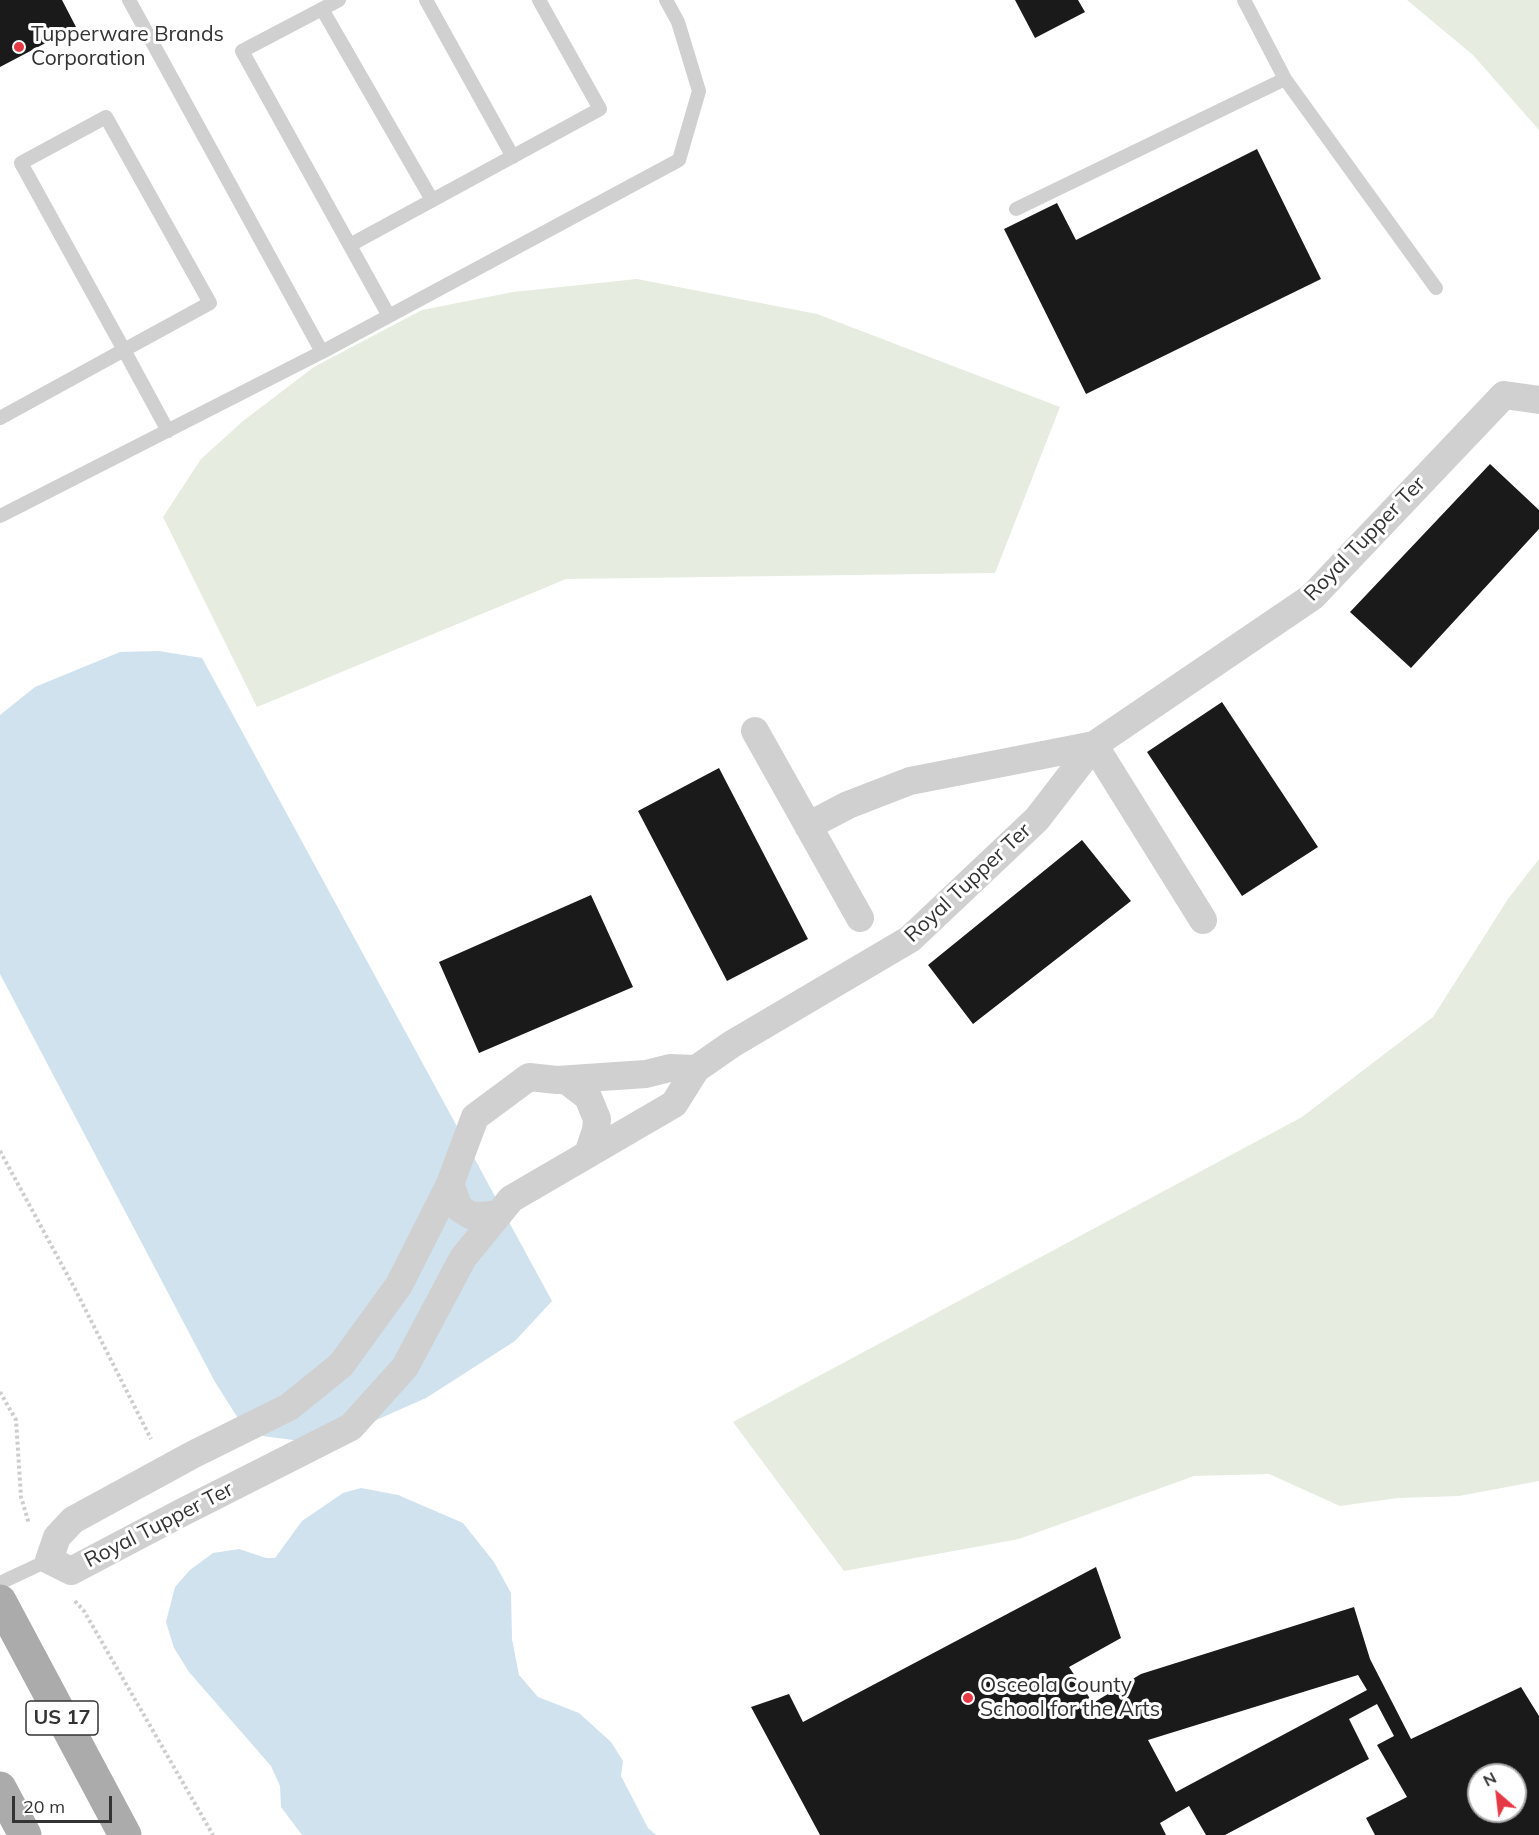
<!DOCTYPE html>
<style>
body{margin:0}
#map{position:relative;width:1539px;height:1835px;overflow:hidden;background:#fff;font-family:Mulish,sans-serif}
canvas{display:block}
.north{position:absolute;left:1467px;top:1763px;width:60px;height:60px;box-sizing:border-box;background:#fff;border:2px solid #adadad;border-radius:50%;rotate:332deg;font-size:16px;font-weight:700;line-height:24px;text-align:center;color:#333}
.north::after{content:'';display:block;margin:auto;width:21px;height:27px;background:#e63946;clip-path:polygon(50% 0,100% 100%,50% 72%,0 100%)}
.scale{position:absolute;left:12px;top:1796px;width:100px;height:27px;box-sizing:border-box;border:3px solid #333;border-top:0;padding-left:8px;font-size:18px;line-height:21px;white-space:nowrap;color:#333;-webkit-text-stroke:4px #fff;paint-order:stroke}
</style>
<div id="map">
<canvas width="1539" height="1835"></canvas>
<div class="north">N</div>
<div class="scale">20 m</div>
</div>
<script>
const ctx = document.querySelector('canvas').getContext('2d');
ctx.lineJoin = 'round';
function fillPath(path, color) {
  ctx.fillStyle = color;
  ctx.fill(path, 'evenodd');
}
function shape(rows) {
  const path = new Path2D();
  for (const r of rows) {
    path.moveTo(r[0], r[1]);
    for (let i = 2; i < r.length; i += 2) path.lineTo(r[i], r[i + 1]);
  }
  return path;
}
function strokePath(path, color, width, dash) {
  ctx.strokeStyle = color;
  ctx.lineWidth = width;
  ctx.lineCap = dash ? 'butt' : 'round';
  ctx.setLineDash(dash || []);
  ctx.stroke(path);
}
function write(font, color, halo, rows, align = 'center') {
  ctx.font = font + ' Mulish,sans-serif';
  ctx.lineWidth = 6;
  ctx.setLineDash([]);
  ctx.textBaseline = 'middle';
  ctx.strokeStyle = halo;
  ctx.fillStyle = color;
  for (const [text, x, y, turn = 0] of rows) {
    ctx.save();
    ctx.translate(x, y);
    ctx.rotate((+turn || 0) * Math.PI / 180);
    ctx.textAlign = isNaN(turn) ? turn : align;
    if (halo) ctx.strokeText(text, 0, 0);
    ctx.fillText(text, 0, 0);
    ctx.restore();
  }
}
const green = shape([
 [1407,0,1539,0,1539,130,1473,55],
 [637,279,817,314,1060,407,995,573,566,579,257,707,163,517,201,459,243,421,314,367,422,310,513,292],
 [1539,859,1539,1481,1459,1496,1398,1498,1340,1506,1269,1474,1194,1476,1019,1539,844,1571,733,1422,1302,1117,1433,1017,1508,899]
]);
const water = shape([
 [159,651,202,658,552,1301,515,1341,426,1398,322,1444,248,1434,215,1382,0,974,0,715,35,687,120,652],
 [361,1488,398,1495,463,1523,494,1562,511,1593,512,1639,519,1675,538,1697,579,1713,611,1742,623,1761,621,1776,648,1828,656,1835,302,1835,281,1807,280,1786,271,1766,189,1672,174,1648,166,1622,175,1587,190,1570,213,1553,239,1549,266,1558,275,1558,302,1521,343,1493]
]);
const building = shape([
 [0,0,62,0,76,27,0,67],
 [1015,0,1078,0,1085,12,1035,38],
 [1257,149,1321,279,1086,394,1004,229,1057,203,1076,240],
 [1490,464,1539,510,1539,529,1411,668,1350,612],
 [1222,702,1318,847,1242,896,1147,752],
 [719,768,808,939,727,981,638,811],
 [1082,840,1131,901,973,1024,928,965],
 [591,895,633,987,479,1053,439,962],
 [1096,1567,1121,1638,1069,1667,1093,1703,1141,1674,1354,1607,1370,1659,1411,1739,1521,1687,1539,1716,1539,1835,1375,1835,1366,1818,1407,1797,1377,1745,1394,1736,1377,1704,1349,1719,1369,1759,1225,1835,1206,1835,1189,1806,1160,1823,1166,1835,820,1835,751,1707,789,1694,803,1722],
 [1358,1675,1367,1690,1176,1792,1148,1740],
 [1479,1775,1515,1775,1515,1811,1479,1811]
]);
const path = shape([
 [0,1151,75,1289,151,1439],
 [0,1392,16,1420,21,1497,29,1524],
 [75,1601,84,1611,213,1835]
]);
const service = shape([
 [129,0,322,352],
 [339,0,242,51,389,316],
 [426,0,513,157],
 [1244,0,1285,79,1436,288],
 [322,9,432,200],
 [1016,209,1285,79],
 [350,245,600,109,539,0],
 [0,418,124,350,210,303,106,117,21,163,124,350,168,431],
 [0,516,322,352,679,160,699,91,678,22,666,0],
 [0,1583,49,1560]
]);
const minor = shape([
 [755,731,860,918],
 [808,826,848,805,910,781,1094,745,1203,920],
 [696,1069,670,1068,646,1074,557,1080,529,1077,475,1117,450,1184,399,1285,341,1365,289,1407,194,1454,73,1520,57,1537,49,1560,71,1571,183,1512,351,1427,405,1367,463,1258,511,1199,674,1104,696,1069,732,1044,910,939,1037,819,1094,745,1312,597,1504,395,1539,400],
 [566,1080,588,1097,597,1119,596,1130,588,1154],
 [450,1184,459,1208,470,1215,482,1216,499,1214]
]);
const primary = shape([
 [0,1601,125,1835],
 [0,1788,25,1835]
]);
const markers = [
 [19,47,6,"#e63946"],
 [968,1698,6,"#e63946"]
];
const shields = [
 [62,1718,72]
];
const shieldNames = [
 ["US 17",62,1718]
];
const poiNames = [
 ["Tupperware Brands",31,35],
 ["Corporation",31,59],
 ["Osceola County",980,1686],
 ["School for the Arts",980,1710]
];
const streetNames = [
 ["Royal Tupper Ter",1365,539,-46],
 ["Royal Tupper Ter",968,883,-43],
 ["Royal Tupper Ter",159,1525,-27]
];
fillPath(green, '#e6ecdf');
fillPath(water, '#cfe2ee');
fillPath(building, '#1a1a1a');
strokePath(path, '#cdcdcd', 4, [3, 3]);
strokePath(service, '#d0d0d0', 14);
strokePath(minor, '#d0d0d0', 28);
strokePath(primary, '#ababab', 33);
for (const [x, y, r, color] of markers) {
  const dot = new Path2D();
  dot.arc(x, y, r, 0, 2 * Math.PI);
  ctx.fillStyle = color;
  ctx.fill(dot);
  strokePath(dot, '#fff', 2);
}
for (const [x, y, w] of shields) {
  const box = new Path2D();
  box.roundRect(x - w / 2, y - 17, w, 34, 4.5);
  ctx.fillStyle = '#fff';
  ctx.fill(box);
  strokePath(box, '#333', 1.5);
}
write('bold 20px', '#333', null, shieldNames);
write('21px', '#333', '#fff', poiNames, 'left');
write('21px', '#333', '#fff', streetNames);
</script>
